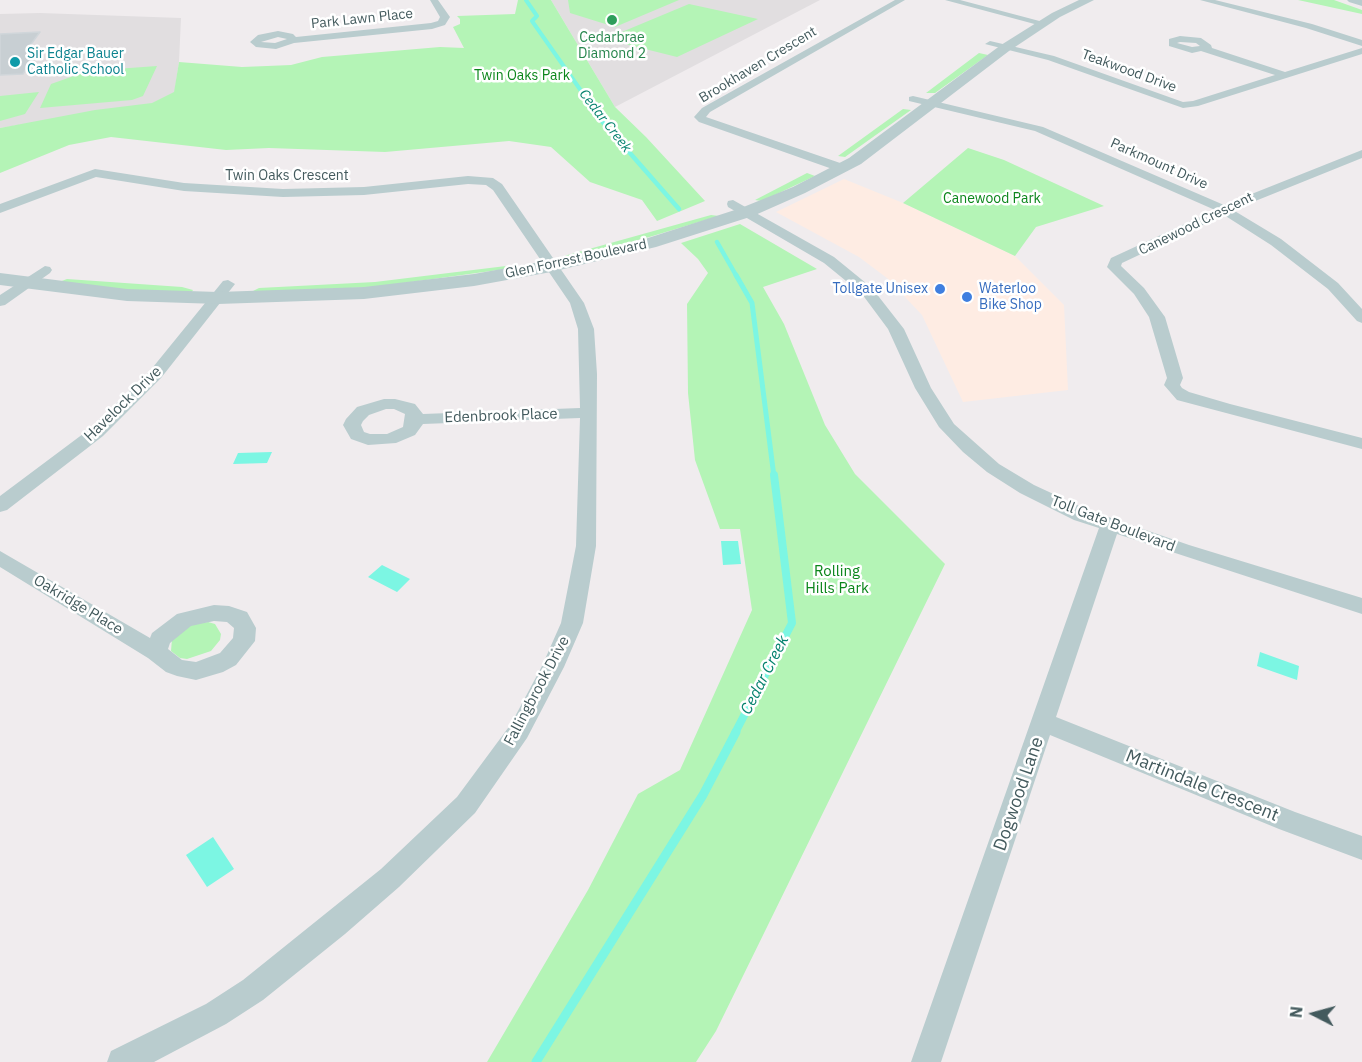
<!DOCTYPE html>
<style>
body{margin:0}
#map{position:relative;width:1362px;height:1062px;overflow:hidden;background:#f0ecee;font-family:"IBM Plex Sans",sans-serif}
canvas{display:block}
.north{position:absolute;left:1284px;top:984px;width:60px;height:60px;-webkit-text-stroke:4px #fff;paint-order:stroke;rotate:276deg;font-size:16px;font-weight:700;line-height:24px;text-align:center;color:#435a5d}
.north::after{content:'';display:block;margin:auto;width:21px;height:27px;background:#435a5d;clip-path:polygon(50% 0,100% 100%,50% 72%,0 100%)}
</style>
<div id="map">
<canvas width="1362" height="1062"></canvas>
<div class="north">N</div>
</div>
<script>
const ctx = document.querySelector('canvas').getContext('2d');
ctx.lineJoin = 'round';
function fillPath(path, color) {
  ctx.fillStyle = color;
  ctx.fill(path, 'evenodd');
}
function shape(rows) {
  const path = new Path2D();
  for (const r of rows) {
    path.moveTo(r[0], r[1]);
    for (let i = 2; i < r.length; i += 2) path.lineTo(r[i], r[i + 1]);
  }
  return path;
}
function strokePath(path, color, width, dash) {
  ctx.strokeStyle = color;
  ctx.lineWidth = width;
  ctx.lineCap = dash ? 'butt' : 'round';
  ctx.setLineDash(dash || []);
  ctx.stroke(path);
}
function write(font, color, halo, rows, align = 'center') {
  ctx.font = font + ' "IBM Plex Sans",sans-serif';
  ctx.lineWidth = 5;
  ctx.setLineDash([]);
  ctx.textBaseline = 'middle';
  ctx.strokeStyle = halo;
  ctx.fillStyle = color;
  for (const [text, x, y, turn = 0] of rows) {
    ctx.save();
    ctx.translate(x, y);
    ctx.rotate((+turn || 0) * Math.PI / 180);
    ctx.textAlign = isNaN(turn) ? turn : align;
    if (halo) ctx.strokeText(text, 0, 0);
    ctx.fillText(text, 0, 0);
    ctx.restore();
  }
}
const commercial = shape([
 [844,179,903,203,1015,256,1064,305,1068,390,963,402,922,315,887,278,859,257,776,212]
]);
const education = shape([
 [551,0,820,0,615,107],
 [40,13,181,18,179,62,174,95,162,102,0,128,0,14]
]);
const green = shape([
 [518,0,551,0,615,107,646,137,705,201,657,221,642,200,590,182,551,147,509,141,385,152,269,148,226,150,111,137,69,145,0,173,0,128,95,110,152,103,174,92,179,62,242,67,267,66,291,65,322,57,440,47,464,48,453,27,460,24,460,19,457,16,515,14],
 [568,0,679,0,615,27,570,13],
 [1298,0,1334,0,1362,10,1362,14],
 [689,4,758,19,677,57,605,39],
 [979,53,988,55,935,93,926,93],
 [157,66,143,96,132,100,40,108,51,84,88,71],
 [39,92,25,114,0,121,0,96],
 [903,109,911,110,845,157,838,156],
 [968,148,1004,160,1104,206,1036,227,1015,256,903,203],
 [807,173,815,176,762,201,755,200],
 [711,215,719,216,646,238,569,257,564,256],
 [740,224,817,269,763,287,784,324,825,425,855,474,945,564,716,1031,696,1062,487,1062,588,890,638,794,680,770,752,610,740,529,720,529,695,460,688,393,687,304,708,273,698,259,681,243],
 [506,266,513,268,375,287,251,292,259,288,375,282],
 [67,279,182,287,193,290,191,293,130,290,59,282],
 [208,622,215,624,221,634,220,640,211,651,187,659,180,658,171,651,172,639,192,624]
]);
const water = shape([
 [272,452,267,463,233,464,238,453],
 [721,541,738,541,741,564,723,565],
 [382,565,410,579,397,592,368,577],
 [1260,652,1299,666,1297,680,1257,666],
 [213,837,234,869,207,887,186,855]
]);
const streamFar4 = shape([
 [526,0,537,16,532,21,603,122]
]);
const streamFar3 = shape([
 [601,120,679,209],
 [717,242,737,277]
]);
const streamFar2 = shape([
 [736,275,752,303,774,477]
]);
const streamFar1 = shape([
 [735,733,792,623,774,475]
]);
const stream = shape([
 [536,1062,703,795,736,732]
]);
const building = shape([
 [40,32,26,51,38,50,23,74,0,75,0,34,40,32]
]);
const minor = shape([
 [430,0,438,0,450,17,445,25,432,29,294,43,276,49,256,47,250,42,258,35,278,31,293,34,296,37,431,23,438,21,440,17,430,0],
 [278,37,287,39,275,43,261,42,278,37],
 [895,0,905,0,710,112,706,117,846,165,846,171,838,171,699,122,694,117,702,108,895,0],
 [945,0,960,0,1047,23,1042,26,945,0],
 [1200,0,1215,0,1312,24,1362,40,1362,46,1306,28,1200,0],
 [1180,36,1201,38,1211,45,1212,48,1285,72,1362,48,1362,54,1198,106,1183,108,1048,60,985,44,990,41,1054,56,1183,102,1193,101,1275,75,1201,51,1192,53,1169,46,1169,39,1180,36],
 [1180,42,1196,43,1200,46,1192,47,1177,43,1180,42],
 [913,96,1043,127,1224,205,1362,150,1362,158,1233,210,1281,239,1338,283,1362,309,1362,323,1357,321,1328,289,1271,245,1224,215,1122,263,1121,266,1144,288,1165,317,1183,378,1180,385,1182,388,1189,392,1230,404,1362,438,1362,449,1177,400,1164,385,1167,378,1149,317,1134,294,1107,267,1111,258,1215,210,1035,131,909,101,909,97,913,96],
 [95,169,184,183,283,189,364,187,468,176,493,178,502,184,584,303,594,329,597,374,596,546,583,623,564,667,527,738,475,813,399,887,345,934,263,1000,226,1024,154,1062,107,1062,111,1051,206,1004,243,980,381,869,457,797,511,724,542,666,561,623,576,546,580,418,423,424,415,435,396,443,368,445,351,439,343,425,346,419,357,407,384,399,395,399,415,404,423,414,580,408,578,329,570,303,493,190,486,185,468,184,364,195,283,197,184,191,96,177,0,213,0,204,95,169],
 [386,409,394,409,405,414,403,427,387,434,370,434,364,432,361,425,363,421,369,415,386,409],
 [733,200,834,257,872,288,904,329,931,388,954,424,999,464,1034,485,1088,510,1189,545,1362,598,1362,614,1117,534,1056,717,1295,812,1362,836,1362,860,1279,829,1050,735,941,1062,911,1062,1099,528,1074,520,1020,493,987,472,963,452,939,427,915,388,888,329,862,294,824,263,728,207,727,204,728,201,733,200],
 [45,266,50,267,52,270,50,273,5,305,0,306,0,295,45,266],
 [228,280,235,284,161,378,103,436,7,510,0,512,0,496,91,428,149,372,223,281,228,280],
 [0,551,150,638,152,633,177,614,214,605,229,606,247,612,256,628,255,641,236,665,223,672,196,680,177,676,166,672,148,658,0,567,0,551],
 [214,621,227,622,234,628,233,638,220,653,196,662,182,660,168,649,170,643,191,626,214,621]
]);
const tertiary = shape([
 [1079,0,1094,0,1060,17,1009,51,861,164,805,193,753,216,656,247,551,272,474,286,364,299,218,304,127,301,0,285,0,273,127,289,218,292,364,287,474,274,551,260,645,239,741,208,793,187,849,158,1001,45,1052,13,1079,0],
 [1347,0,1362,0,1362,6,1349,2,1347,0]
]);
const markers = [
 [612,20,6,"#2e9e5b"],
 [15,62,6,"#0f9aa8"],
 [940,289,6,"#3f7fe0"],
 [967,297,6,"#3f7fe0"]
];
const farStreetnames = [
 ["Park Lawn Place",362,19,-6],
 ["Brookhaven Crescent",758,65,-31],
 ["Teakwood Drive",1129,71,20],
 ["Parkmount Drive",1159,164,24],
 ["Twin Oaks Crescent",287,176],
 ["Canewood Crescent",1196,224,-26],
 ["Glen Forrest Boulevard",576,259,-12]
];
const farLeisurenames = [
 ["Cedarbrae",612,38],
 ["Diamond 2",612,54]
];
const farCulturenames = [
 ["Sir Edgar Bauer",27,54],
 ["Catholic School",27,70]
];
const farParknames = [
 ["Twin Oaks Park",522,76],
 ["Canewood Park",992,199]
];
const farWaternames = [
 ["Cedar Creek",605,121,52]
];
const farShopnames = [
 ["Tollgate Unisex",928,289],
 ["Waterloo",979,289,"left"],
 ["Bike Shop",979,305,"left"]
];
const streetNames = [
 ["Havelock Drive",123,404,-44],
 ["Edenbrook Place",501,416,-2],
 ["Toll Gate Boulevard",1113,524,21],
 ["Oakridge Place",78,605,31],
 ["Fallingbrook Drive",537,691,-62]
];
const parkNames = [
 ["Rolling",837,572],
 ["Hills Park",837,589]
];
const waterNames = [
 ["Cedar Creek",765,675,-63]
];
const nearStreetnames = [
 ["Martindale Crescent",1202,786,22],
 ["Dogwood Lane",1019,794,-71]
];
fillPath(commercial, '#feece3');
fillPath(education, '#e1dee0');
fillPath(green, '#b4f4b6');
fillPath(water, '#7cf6e3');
strokePath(streamFar4, '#7cf6e3', 4);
strokePath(streamFar3, '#7cf6e3', 4.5);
strokePath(streamFar2, '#7cf6e3', 5);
strokePath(streamFar1, '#7cf6e3', 8);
strokePath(stream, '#7cf6e3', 9);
fillPath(building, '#c8cfd3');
strokePath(building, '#d0d6da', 1.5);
fillPath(minor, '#b9ccce');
fillPath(tertiary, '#b9ccce');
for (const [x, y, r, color] of markers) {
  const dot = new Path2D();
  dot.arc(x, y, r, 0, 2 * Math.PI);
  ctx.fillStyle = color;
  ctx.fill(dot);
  strokePath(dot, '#fff', 2);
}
write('14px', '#435a5d', '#fff', farStreetnames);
write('14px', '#27864d', '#fff', farLeisurenames);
write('14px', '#0d838f', '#fff', farCulturenames, 'left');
write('14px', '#0b861b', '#fff', farParknames);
write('italic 14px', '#05826e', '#fff', farWaternames);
write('14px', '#366cbe', '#fff', farShopnames, 'right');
write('15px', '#435a5d', '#fff', streetNames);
write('15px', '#0b861b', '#fff', parkNames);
write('italic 16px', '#05826e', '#fff', waterNames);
write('18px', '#435a5d', '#fff', nearStreetnames);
</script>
